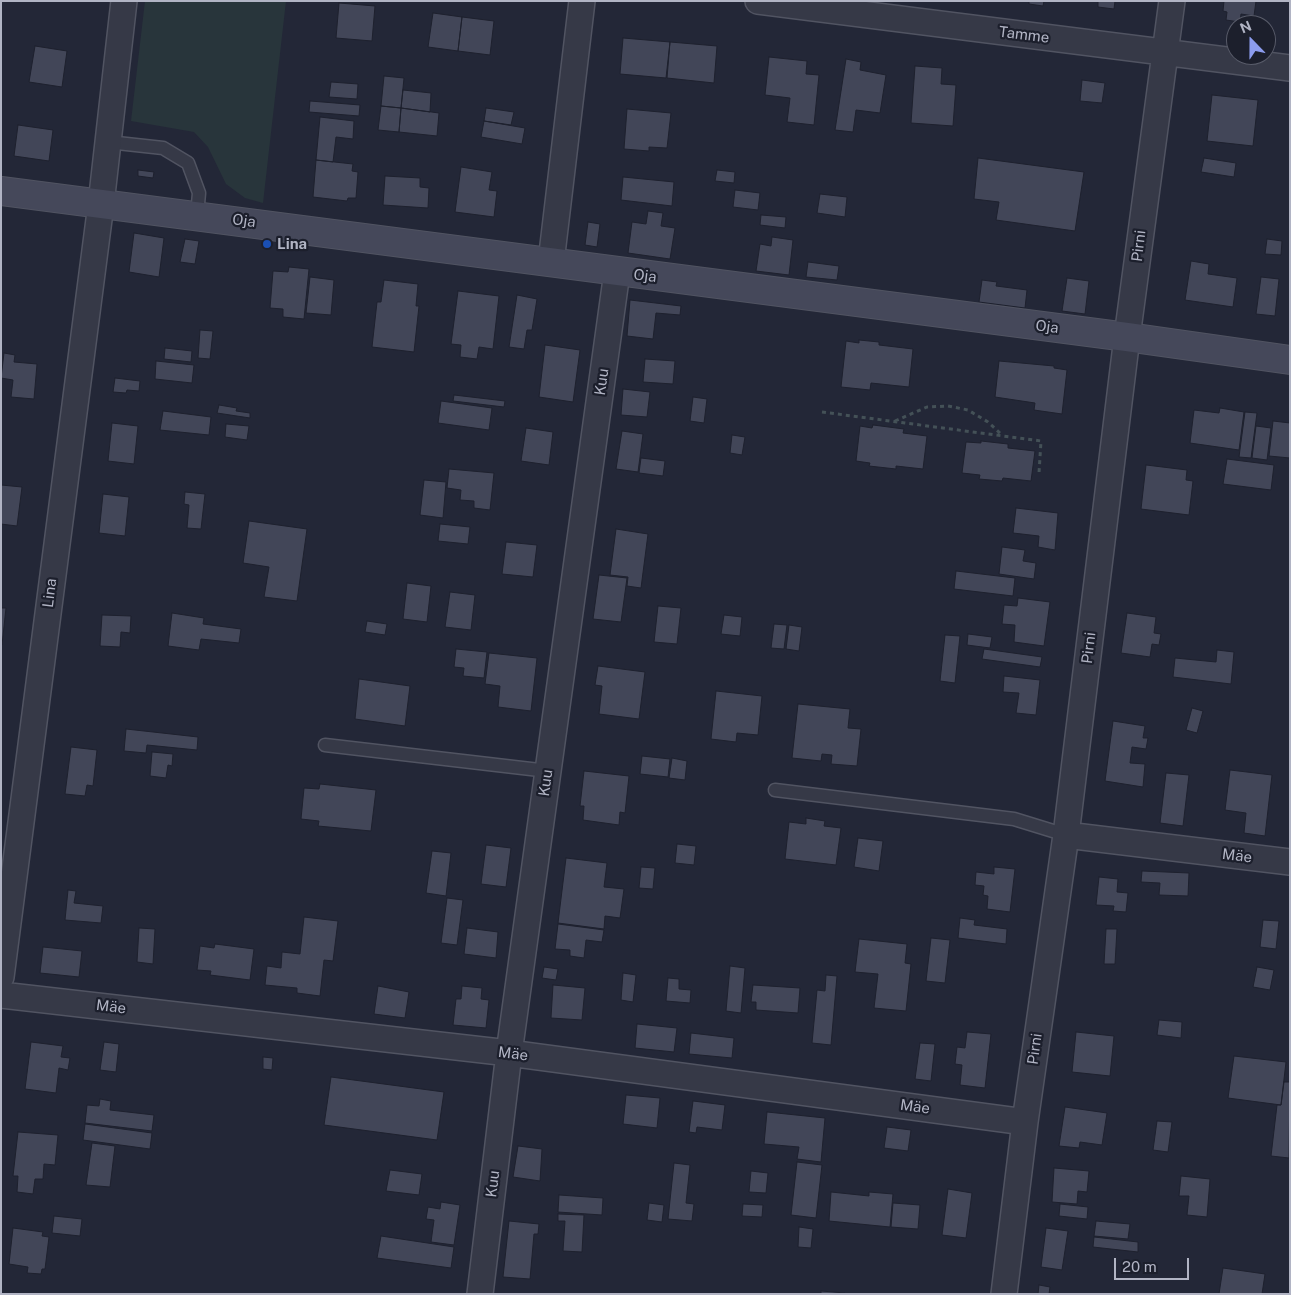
<!DOCTYPE html>
<meta charset="utf-8">
<style>
body{margin:0}
#map{position:relative;width:1291px;height:1295px;overflow:hidden;background:#232737;font-family:"Public Sans",sans-serif}
canvas{display:block}
.frame{position:absolute;inset:0;border:2px solid #b1b4c4;pointer-events:none}
.north{position:absolute;left:1226px;top:15px;width:50px;height:50px;box-sizing:border-box;background:#1c1f2c;border:1px solid #585b69;border-radius:50%;rotate:338deg;font-size:14px;font-weight:700;line-height:20px;text-align:center;color:#b1b4c4}
.north::after{content:'';display:block;margin:auto;width:18px;height:22px;background:#8c9cee;clip-path:polygon(50% 0,100% 100%,50% 72%,0 100%)}
.scale{position:absolute;left:1114px;top:1258px;width:75px;height:22px;box-sizing:border-box;border:2px solid #b1b4c4;border-top:0;padding-left:6px;font-size:15px;line-height:18px;white-space:nowrap;color:#b1b4c4;-webkit-text-stroke:4px #1c1f2c;paint-order:stroke}
</style>
<div id="map">
<canvas width="1291" height="1295"></canvas>
<div class="frame"></div>
<div class="north">N</div>
<div class="scale">20 m</div>
</div>
<script>
const ctx = document.querySelector('canvas').getContext('2d');
ctx.lineJoin = 'round';
function fillPath(path, color) {
  ctx.fillStyle = color;
  ctx.fill(path, 'evenodd');
}
function shape(rows) {
  const path = new Path2D();
  for (const r of rows) {
    path.moveTo(r[0], r[1]);
    for (let i = 2; i < r.length; i += 2) path.lineTo(r[i], r[i + 1]);
  }
  return path;
}
function strokePath(path, color, width, dash) {
  ctx.strokeStyle = color;
  ctx.lineWidth = width;
  ctx.lineCap = dash ? 'butt' : 'round';
  ctx.setLineDash(dash || []);
  ctx.stroke(path);
}
function write(font, color, halo, rows, align = 'center') {
  ctx.font = font + ' "Public Sans",sans-serif';
  ctx.lineWidth = 4.5;
  ctx.setLineDash([]);
  ctx.textBaseline = 'middle';
  ctx.strokeStyle = halo;
  ctx.fillStyle = color;
  for (const [text, x, y, turn = 0] of rows) {
    ctx.save();
    ctx.translate(x, y);
    ctx.rotate((+turn || 0) * Math.PI / 180);
    ctx.textAlign = isNaN(turn) ? turn : align;
    if (halo) ctx.strokeText(text, 0, 0);
    ctx.fillText(text, 0, 0);
    ctx.restore();
  }
}
const green = shape([
 [145,1,286,1,263,203,245,198,226,184,208,147,194,132,131,121]
]);
const building = shape([
 [1029,1,1044,1,1043,6,1029,4,1029,1],
 [1098,1,1115,1,1114,9,1098,7,1098,1],
 [1224,1,1256,1,1254,16,1241,14,1240,22,1226,20,1227,12,1223,11,1224,1],
 [339,3,375,6,372,41,336,38,339,3],
 [433,13,462,17,458,51,428,47,433,13],
 [462,17,494,21,490,55,458,51,462,17],
 [623,38,670,42,666,78,620,74,623,38],
 [670,42,717,46,714,83,667,78,670,42],
 [35,46,67,51,62,87,29,82,35,46],
 [769,57,807,61,806,74,819,75,814,125,787,122,790,98,765,95,769,57],
 [846,59,861,62,860,70,886,75,880,113,856,110,853,132,835,130,846,59],
 [915,66,942,68,941,84,956,85,953,126,911,123,915,66],
 [384,76,404,78,401,108,381,106,384,76],
 [1082,80,1105,83,1102,103,1080,101,1082,80],
 [331,82,358,84,357,99,329,97,331,82],
 [403,90,431,93,430,112,401,108,403,90],
 [1212,95,1258,100,1253,146,1207,141,1212,95],
 [310,101,360,105,359,116,309,112,310,101],
 [381,106,401,108,399,132,378,130,381,106],
 [401,108,439,113,437,136,399,132,401,108],
 [486,108,514,112,511,125,484,121,486,108],
 [627,109,671,113,667,148,649,147,649,151,624,149,627,109],
 [320,117,354,121,353,139,336,137,333,162,316,160,320,117],
 [484,121,525,128,522,144,481,137,484,121],
 [18,125,53,130,49,161,14,156,18,125],
 [978,158,1084,172,1075,231,996,220,999,202,974,199,978,158],
 [1204,158,1236,163,1234,177,1201,172,1204,158],
 [316,160,353,164,352,171,358,172,356,198,348,198,347,201,313,197,316,160],
 [461,167,492,172,489,190,497,191,494,217,455,212,461,167],
 [138,170,154,172,153,178,138,176,138,170],
 [717,170,735,172,734,183,715,181,717,170],
 [385,176,420,178,420,187,429,188,428,208,383,205,385,176],
 [623,177,674,182,672,206,621,200,623,177],
 [735,190,760,193,758,210,733,207,735,190],
 [820,194,847,197,845,217,817,213,820,194],
 [648,211,663,213,661,226,675,228,670,259,628,253,632,222,646,224,648,211],
 [761,215,786,217,785,228,760,225,761,215],
 [588,222,600,224,597,247,585,245,588,222],
 [134,233,164,238,159,277,129,272,134,233],
 [772,237,793,240,789,275,756,271,760,244,771,246,772,237],
 [185,239,199,241,195,264,180,262,185,239],
 [1267,239,1282,241,1281,255,1265,254,1267,239],
 [1191,261,1209,264,1208,274,1237,278,1233,307,1185,300,1191,261],
 [808,262,839,266,837,280,806,277,808,262],
 [289,267,309,269,304,319,283,317,283,309,270,308,273,271,288,272,289,267],
 [310,277,334,280,331,315,306,313,310,277],
 [1261,277,1279,279,1275,316,1256,314,1261,277],
 [1067,278,1089,281,1085,314,1062,311,1067,278],
 [384,280,418,284,416,306,419,306,414,352,372,347,377,302,381,302,384,280],
 [982,280,997,282,996,286,1027,290,1025,308,979,302,982,280],
 [458,291,499,296,493,349,479,347,477,359,460,357,461,345,451,344,458,291],
 [517,295,537,299,532,330,527,330,524,349,509,347,517,295],
 [630,300,681,306,680,315,656,313,653,339,627,336,630,300],
 [200,330,213,331,210,359,198,358,200,330],
 [859,340,879,342,879,345,913,349,909,387,871,383,870,390,841,387,846,341,859,343,859,340],
 [545,345,580,350,573,402,539,397,545,345],
 [165,348,192,351,191,362,164,359,165,348],
 [4,353,15,355,14,362,37,364,34,399,11,397,13,380,1,378,4,353],
 [645,359,675,361,673,384,643,382,645,359],
 [156,361,194,365,192,383,155,379,156,361],
 [999,361,1054,366,1054,368,1067,370,1062,414,1034,410,1035,403,995,397,999,361],
 [115,378,140,381,139,391,127,390,126,393,113,392,115,378],
 [623,389,650,392,647,417,621,415,623,389],
 [454,395,505,401,504,407,453,401,454,395],
 [693,397,707,399,704,423,690,421,693,397],
 [441,401,492,408,489,430,438,423,441,401],
 [219,405,237,408,236,411,250,413,250,418,217,413,219,405],
 [1220,408,1244,412,1239,450,1190,443,1194,410,1219,413,1220,408],
 [163,411,211,417,209,435,160,430,163,411],
 [1245,412,1257,413,1251,458,1239,457,1245,412],
 [1273,421,1290,423,1290,458,1269,456,1273,421],
 [112,423,138,426,134,464,108,461,112,423],
 [226,424,249,426,247,440,225,437,226,424],
 [873,425,904,429,903,433,927,436,923,469,896,466,896,469,869,466,870,463,856,461,860,426,872,428,873,425],
 [1256,426,1271,428,1267,460,1252,458,1256,426],
 [526,428,553,432,549,465,521,461,526,428],
 [622,431,643,434,638,472,616,469,622,431],
 [732,435,745,437,742,455,730,453,732,435],
 [981,441,1008,444,1008,448,1035,451,1031,481,1003,478,1002,481,979,479,980,475,962,473,966,442,981,443,981,441],
 [641,458,665,461,663,476,639,473,641,458],
 [1227,459,1274,465,1271,490,1223,484,1227,459],
 [1146,465,1187,470,1186,480,1193,481,1189,515,1141,509,1146,465],
 [449,469,494,473,490,510,474,508,474,501,460,500,461,490,447,488,449,469],
 [424,480,446,482,443,518,420,515,424,480],
 [1,485,22,487,17,526,1,524,1,485],
 [185,492,205,494,201,529,187,528,189,505,184,504,185,492],
 [103,494,129,497,125,536,99,533,103,494],
 [1016,508,1058,513,1055,550,1038,547,1039,536,1013,533,1016,508],
 [249,521,307,529,297,601,264,597,269,567,243,563,249,521],
 [440,524,470,527,468,544,438,541,440,524],
 [616,529,648,534,641,588,627,586,628,577,610,575,616,529],
 [506,542,537,545,533,577,502,574,506,542],
 [1002,547,1025,550,1023,561,1036,563,1034,579,999,574,1002,547],
 [956,571,1015,578,1013,596,954,589,956,571],
 [599,575,627,578,621,622,593,619,599,575],
 [407,583,431,586,427,622,403,619,407,583],
 [450,592,475,595,471,630,445,627,450,592],
 [1018,598,1050,602,1044,646,1014,642,1015,625,1002,624,1004,605,1017,606,1018,598],
 [658,606,681,608,677,644,654,642,658,606],
 [1,608,6,608,2,645,1,645,1,608],
 [172,613,204,618,203,624,241,629,239,643,201,639,199,650,168,646,172,613],
 [1127,613,1156,617,1154,633,1161,634,1159,645,1152,644,1150,657,1121,653,1127,613],
 [102,615,131,616,130,633,121,632,120,647,100,646,102,615],
 [724,615,742,617,740,636,721,634,724,615],
 [367,621,387,624,385,635,365,632,367,621],
 [774,624,787,625,784,649,771,648,774,624],
 [789,625,802,627,799,651,786,649,789,625],
 [968,634,992,637,990,648,967,645,968,634],
 [945,635,960,636,955,683,940,681,945,635],
 [456,649,487,652,484,678,463,676,464,668,454,667,456,649],
 [984,649,1042,657,1040,667,982,659,984,649],
 [1217,650,1234,652,1231,684,1173,677,1175,658,1216,662,1217,650],
 [489,653,537,658,531,711,498,707,500,686,485,684,489,653],
 [598,666,645,672,639,719,599,714,602,686,595,685,598,666],
 [1004,676,1040,680,1036,715,1016,713,1019,693,1003,692,1004,676],
 [359,679,410,686,405,726,355,719,359,679],
 [716,691,762,696,758,735,737,733,736,742,711,739,716,691],
 [798,704,850,709,848,728,861,729,857,766,831,764,832,755,822,754,821,761,792,758,798,704],
 [1192,708,1203,711,1197,733,1186,730,1192,708],
 [1113,721,1145,726,1143,738,1148,738,1146,749,1132,747,1130,763,1145,764,1143,787,1105,781,1113,721],
 [126,729,198,737,197,750,147,745,146,753,124,751,126,729],
 [71,747,97,750,93,786,87,785,85,796,65,794,71,747],
 [152,752,173,754,172,766,168,765,166,778,150,776,152,752],
 [642,756,670,759,668,777,640,774,642,756],
 [672,758,687,761,685,780,669,778,672,758],
 [1230,770,1272,775,1265,836,1244,833,1246,813,1225,810,1230,770],
 [584,771,629,776,625,813,620,812,619,825,583,820,584,806,580,806,584,771],
 [1166,773,1189,775,1183,826,1160,823,1166,773],
 [320,784,376,790,371,831,318,826,319,821,301,819,304,788,319,789,320,784],
 [806,818,825,821,824,826,841,828,836,865,785,859,789,822,806,824,806,818],
 [858,838,883,841,879,871,854,867,858,838],
 [677,844,696,846,694,865,675,863,677,844],
 [486,845,511,848,506,887,481,884,486,845],
 [432,851,451,853,446,896,426,893,432,851],
 [566,858,607,863,604,887,624,889,620,918,605,916,604,929,558,923,566,858],
 [641,867,655,868,653,889,639,888,641,867],
 [994,867,1015,869,1010,912,987,909,988,896,983,895,984,886,975,885,976,872,994,874,994,867],
 [1142,871,1189,873,1188,896,1159,895,1160,883,1141,882,1142,871],
 [1099,877,1118,879,1117,892,1128,893,1126,912,1113,911,1114,906,1096,905,1099,877],
 [68,890,76,891,74,903,103,906,101,923,65,920,68,890],
 [447,898,463,900,457,945,441,943,447,898],
 [304,917,338,921,333,961,324,960,320,996,297,993,297,988,265,985,267,966,281,968,282,952,300,954,304,917],
 [960,918,975,920,974,925,1007,929,1006,944,958,938,960,918],
 [1263,920,1279,921,1276,949,1260,947,1263,920],
 [558,924,604,930,602,942,586,940,584,958,570,956,570,950,555,949,558,924],
 [139,928,155,929,153,964,137,962,139,928],
 [467,928,498,932,496,958,464,954,467,928],
 [1106,929,1117,929,1115,964,1104,964,1106,929],
 [931,938,950,940,945,983,926,981,931,938],
 [859,939,907,944,905,963,911,964,906,1011,874,1008,878,974,855,972,859,939],
 [215,944,254,949,250,980,210,975,211,971,197,970,200,946,214,948,215,944],
 [43,947,82,951,79,977,40,973,43,947],
 [730,966,745,968,741,1013,726,1011,730,966],
 [544,967,558,969,556,980,542,978,544,967],
 [1257,967,1274,970,1270,990,1253,987,1257,967],
 [623,973,636,975,633,1002,621,1000,623,973],
 [826,975,837,976,831,1045,812,1043,817,990,825,991,826,975],
 [668,978,679,979,679,989,691,990,690,1003,666,1001,668,978],
 [553,985,585,988,582,1020,551,1018,553,985],
 [753,985,800,988,798,1013,756,1010,756,1002,751,1002,753,985],
 [378,986,409,992,405,1018,374,1014,378,986],
 [462,986,482,988,481,999,489,1000,486,1028,453,1025,456,999,461,999,462,986],
 [1159,1020,1182,1022,1181,1038,1157,1035,1159,1020],
 [637,1024,677,1028,674,1052,635,1048,637,1024],
 [967,1032,991,1034,985,1088,960,1085,962,1065,955,1064,957,1047,965,1048,967,1032],
 [1076,1032,1114,1036,1110,1076,1072,1072,1076,1032],
 [691,1033,734,1038,732,1058,689,1054,691,1033],
 [31,1042,63,1046,61,1057,70,1058,68,1070,59,1068,56,1093,25,1089,31,1042],
 [104,1042,119,1044,116,1072,100,1070,104,1042],
 [920,1043,935,1044,931,1081,915,1079,920,1043],
 [1234,1056,1286,1062,1281,1105,1228,1098,1234,1056],
 [263,1057,273,1058,272,1070,263,1069,263,1057],
 [331,1077,444,1092,437,1140,324,1125,331,1077],
 [1284,1082,1290,1082,1289,1158,1271,1156,1277,1105,1281,1105,1284,1082],
 [626,1095,660,1098,657,1128,623,1124,626,1095],
 [100,1099,111,1101,110,1110,154,1115,152,1131,85,1123,87,1105,99,1106,100,1099],
 [693,1101,725,1105,722,1130,697,1127,696,1133,689,1132,693,1101],
 [1065,1107,1107,1113,1102,1145,1080,1142,1079,1148,1059,1146,1065,1107],
 [767,1112,825,1118,821,1162,797,1159,799,1147,764,1144,767,1112],
 [1157,1121,1172,1122,1168,1152,1153,1150,1157,1121],
 [85,1124,152,1133,150,1149,83,1140,85,1124],
 [887,1127,911,1130,908,1151,884,1148,887,1127],
 [18,1132,58,1135,55,1165,44,1164,43,1179,35,1179,33,1194,17,1192,18,1176,13,1176,18,1132],
 [92,1143,115,1146,110,1187,86,1185,92,1143],
 [518,1146,542,1149,540,1181,513,1177,518,1146],
 [797,1162,822,1165,816,1218,791,1215,797,1162],
 [674,1163,690,1165,686,1203,694,1204,692,1221,668,1219,674,1163],
 [1054,1168,1089,1171,1087,1192,1078,1191,1077,1204,1052,1202,1054,1168],
 [390,1170,422,1174,419,1195,386,1191,390,1170],
 [751,1171,768,1173,766,1193,749,1192,751,1171],
 [1181,1176,1210,1179,1207,1217,1187,1215,1189,1196,1179,1196,1181,1176],
 [948,1189,972,1193,966,1238,942,1235,948,1189],
 [831,1192,869,1196,869,1192,893,1194,890,1227,829,1221,831,1192],
 [559,1195,603,1198,602,1215,558,1212,559,1195],
 [441,1202,460,1205,454,1245,431,1242,434,1220,426,1219,428,1207,440,1209,441,1202],
 [649,1203,664,1205,662,1222,647,1220,649,1203],
 [893,1203,920,1205,918,1229,891,1227,893,1203],
 [743,1204,763,1205,762,1217,742,1216,743,1204],
 [1060,1204,1088,1207,1087,1219,1059,1216,1060,1204],
 [558,1214,584,1215,582,1252,563,1251,565,1221,558,1221,558,1214],
 [54,1216,82,1219,80,1236,52,1233,54,1216],
 [509,1221,539,1224,538,1234,534,1234,530,1279,503,1277,509,1221],
 [1096,1221,1130,1224,1128,1239,1094,1236,1096,1221],
 [799,1227,813,1229,811,1248,798,1247,799,1227],
 [13,1228,43,1232,42,1236,49,1237,45,1269,42,1269,41,1274,27,1273,28,1267,9,1264,13,1228],
 [1046,1228,1068,1231,1062,1270,1041,1267,1046,1228],
 [381,1236,454,1247,451,1268,377,1258,381,1236],
 [1094,1237,1138,1242,1138,1252,1093,1247,1094,1237],
 [1223,1268,1265,1274,1262,1294,1219,1294,1223,1268],
 [1039,1285,1050,1287,1049,1294,1038,1294,1039,1285],
 [821,1291,845,1293,845,1294,821,1294,821,1291]
]);
const path = shape([
 [822,412,1041,441,1039,473],
 [895,421,927,407,948,406,968,410,988,422,1002,435]
]);
const lane = shape([
 [108,142,163,148,188,163,199,193,197,215],
 [325,745,548,771],
 [775,790,1014,819,1066,835]
]);
const street = shape([
 [758,1,1290,68],
 [551,262,582,1],
 [1066,835,1290,862],
 [1,977,101,204,124,1],
 [1,995,509,1053,1025,1122],
 [480,1294,509,1053,617,272],
 [1004,1294,1025,1122,1066,835,1127,337,1172,1]
]);
const secondary = shape([
 [1,191,1127,337,1290,360]
]);
const markers = [
 [267,244,5,"#1a4fb4"]
];
const streetNames = [
 ["Tamme",1024,35,7],
 ["Oja",244,221,8],
 ["Pirni",1139,246,-83],
 ["Oja",645,276,7],
 ["Oja",1047,327,7],
 ["Kuu",602,382,-82],
 ["Lina",50,593,-83],
 ["Pirni",1089,648,-83],
 ["Kuu",546,783,-82],
 ["Mäe",1237,856,7],
 ["Mäe",111,1007,7],
 ["Pirni",1035,1049,-82],
 ["Mäe",513,1054,7],
 ["Mäe",915,1107,8],
 ["Kuu",493,1184,-83]
];
const poiNames = [
 ["Lina",277,244]
];
fillPath(green, '#28353b');
fillPath(building, '#424658');
strokePath(building, '#1e212e', 1);
strokePath(lane, '#515462', 15);
strokePath(street, '#515462', 28);
strokePath(secondary, '#515462', 30);
strokePath(path, '#445157', 3, [4, 4]);
strokePath(lane, '#363947', 12);
strokePath(street, '#363947', 25);
strokePath(secondary, '#45485a', 28);
for (const [x, y, r, color] of markers) {
  const dot = new Path2D();
  dot.arc(x, y, r, 0, 2 * Math.PI);
  ctx.fillStyle = color;
  ctx.fill(dot);
  strokePath(dot, '#1c1f2c', 2);
}
write('15px', '#b1b4c4', '#1c1f2c', streetNames);
write('bold 15px', '#b1b4c4', '#1c1f2c', poiNames, 'left');
</script>
